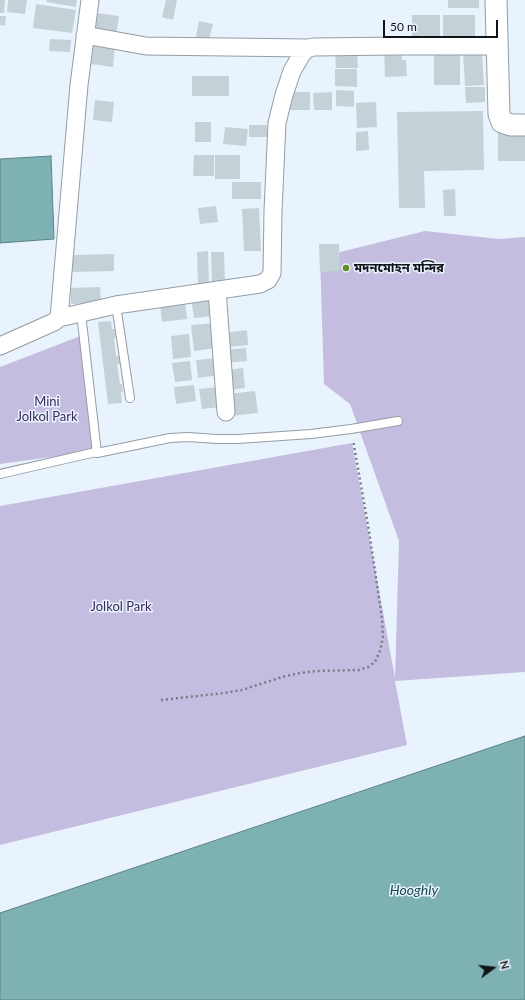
<!DOCTYPE html>
<meta charset="utf-8">
<style>
body{margin:0}
#map{position:relative;width:525px;height:1000px;overflow:hidden;background:#e9f3fd;font-family:Lato,sans-serif}
canvas{display:block}
.north{position:absolute;left:473px;top:948px;width:40px;height:40px;-webkit-text-stroke:3px #e9f3fd;paint-order:stroke;rotate:75deg;font-size:11px;font-weight:700;line-height:16px;text-align:center;color:#101317}
.north::after{content:'';display:block;margin:auto;width:14px;height:18px;background:#101317;clip-path:polygon(50% 0,100% 100%,50% 72%,0 100%)}
.scale{position:absolute;left:383px;top:20px;width:115px;height:18px;box-sizing:border-box;border:2px solid #101317;border-top:0;padding-left:5px;font-size:12px;line-height:14px;white-space:nowrap;color:#101317;-webkit-text-stroke:3px #e9f3fd;paint-order:stroke}
</style>
<div id="map">
<canvas width="525" height="1000"></canvas>
<div class="north">N</div>
<div class="scale">50 m</div>
</div>
<script>
const ctx = document.querySelector('canvas').getContext('2d');
ctx.lineJoin = 'round';
function fillPath(path, color) {
  ctx.fillStyle = color;
  ctx.fill(path, 'evenodd');
}
function shape(rows) {
  const path = new Path2D();
  for (const r of rows) {
    path.moveTo(r[0], r[1]);
    for (let i = 2; i < r.length; i += 2) path.lineTo(r[i], r[i + 1]);
  }
  return path;
}
function strokePath(path, color, width, dash) {
  ctx.strokeStyle = color;
  ctx.lineWidth = width;
  ctx.lineCap = dash ? 'butt' : 'round';
  ctx.setLineDash(dash || []);
  ctx.stroke(path);
}
function write(font, color, halo, rows, align = 'center') {
  ctx.font = font + ' Lato,"Noto Sans Bengali",sans-serif';
  ctx.lineWidth = 3;
  ctx.setLineDash([]);
  ctx.textBaseline = 'middle';
  ctx.strokeStyle = halo;
  ctx.fillStyle = color;
  for (const [text, x, y, turn = 0] of rows) {
    ctx.save();
    ctx.translate(x, y);
    ctx.rotate((+turn || 0) * Math.PI / 180);
    ctx.textAlign = isNaN(turn) ? turn : align;
    if (halo) ctx.strokeText(text, 0, 0);
    ctx.fillText(text, 0, 0);
    ctx.restore();
  }
}
const green = shape([
 [425,231,499,239,525,237,525,672,395,681,407,745,0,845,0,506,352,443,395,678,399,541,350,404,324,384,320,257],
 [83,335,101,450,0,464,0,367]
]);
const water = shape([
 [51,156,54,239,0,243,0,159,51,156],
 [525,736,525,1000,0,1000,0,913,525,736]
]);
const building = shape([
 [0,0,5,0,4,13,0,13],
 [8,0,27,0,25,14,7,12],
 [47,0,77,0,76,7,46,2],
 [166,0,177,0,173,20,162,17],
 [448,0,479,0,479,8,448,8],
 [36,4,76,10,72,33,33,28],
 [96,13,119,16,116,36,93,33],
 [412,15,440,15,440,42,412,42],
 [443,15,475,15,475,41,443,41],
 [0,16,6,16,5,26,0,25],
 [199,21,213,24,208,44,195,41],
 [50,39,71,40,70,52,49,51],
 [93,42,115,45,113,67,91,64],
 [402,49,402,60,406,60,407,76,385,77,384,50],
 [357,50,358,68,336,68,335,51],
 [434,51,460,51,460,85,434,85],
 [463,53,482,53,484,85,465,86],
 [335,69,357,69,357,87,335,86],
 [192,76,229,76,229,96,192,96],
 [465,87,485,87,485,102,466,103],
 [336,90,354,91,354,107,336,106],
 [287,92,310,92,310,110,287,110],
 [332,92,332,110,314,110,313,93],
 [95,100,114,102,112,122,93,120],
 [376,102,377,127,357,128,356,103],
 [483,111,484,170,424,171,425,208,399,208,397,112],
 [195,122,211,122,211,142,195,142],
 [249,125,267,125,268,137,249,137],
 [225,127,248,129,246,146,223,144],
 [368,131,369,150,356,151,356,132],
 [498,131,525,131,525,161,498,161],
 [194,155,214,155,214,176,193,176],
 [215,155,240,155,240,179,215,179],
 [232,182,261,182,261,199,232,199],
 [455,189,456,216,444,216,443,190],
 [216,206,218,222,200,224,198,208],
 [259,208,261,251,244,251,242,209],
 [319,244,339,244,340,271,320,272],
 [208,251,209,283,198,284,197,252],
 [211,252,224,252,225,284,212,284],
 [114,254,114,271,72,272,71,255],
 [100,287,101,303,71,304,70,288],
 [212,296,214,316,194,318,191,299],
 [185,302,187,319,162,322,160,305],
 [111,321,112,329,115,329,116,338,114,338,116,356,119,356,120,364,117,364,120,384,122,384,123,392,121,392,122,403,108,404,98,322],
 [215,323,217,348,194,351,191,325],
 [247,330,248,345,227,347,225,333],
 [189,334,191,357,173,359,171,336],
 [246,348,247,361,225,363,223,350],
 [218,358,220,375,198,378,196,360],
 [190,361,192,380,175,382,172,363],
 [243,368,245,388,230,390,227,370],
 [194,385,196,401,176,404,174,387],
 [218,387,220,407,202,409,199,389],
 [255,391,258,413,230,416,228,394]
]);
const path = shape([
 [161,700,224,693,242,690,282,677,300,673,317,671,359,670,368,667,375,662,380,651,383,637,382,618,369,531,353,440]
]);
const service = shape([
 [116,305,130,398],
 [81,313,97,453,170,438,188,437,217,439,238,439,311,434,351,429,398,421],
 [0,474,96,452]
]);
const minor = shape([
 [85,35,146,46,308,48],
 [217,290,226,412],
 [59,318,116,305,260,284,268,280,272,273,273,211,277,123,284,95,292,71,302,54,308,48,314,47,397,46,498,46],
 [0,346,54,322,59,318,79,85,90,0]
]);
const tertiary = shape([
 [496,0,499,114,502,122,511,125,525,125]
]);
const markers = [
 [346,268,4,"#648e1d"]
];
const poiNames = [
 ["মদনমোহন মন্দির",354,268]
];
const parkNames = [
 ["Mini",47,402],
 ["Jolkol Park",47,417],
 ["Jolkol Park",121,607]
];
const waterNames = [
 ["Hooghly",414,890]
];
fillPath(green, '#c5bddf');
fillPath(water, '#7db1b4');
strokePath(water, '#5c8285', 1);
fillPath(building, '#c4d2d8');
strokePath(service, '#939da6', 10);
strokePath(minor, '#939da6', 19);
strokePath(tertiary, '#939da6', 23);
strokePath(path, '#767c83', 2.5, [2, 3]);
strokePath(service, '#fff', 8);
strokePath(minor, '#fff', 17);
strokePath(tertiary, '#fff', 21);
for (const [x, y, r, color] of markers) {
  const dot = new Path2D();
  dot.arc(x, y, r, 0, 2 * Math.PI);
  ctx.fillStyle = color;
  ctx.fill(dot);
  strokePath(dot, '#e9f3fd', 1.5);
}
write('bold 13px', '#101317', '#e9f3fd', poiNames, 'left');
write('13px', '#3a2a5b', '#e9f3fd', parkNames);
write('italic 14px', '#1b4b4e', '#e9f3fd', waterNames);
</script>
